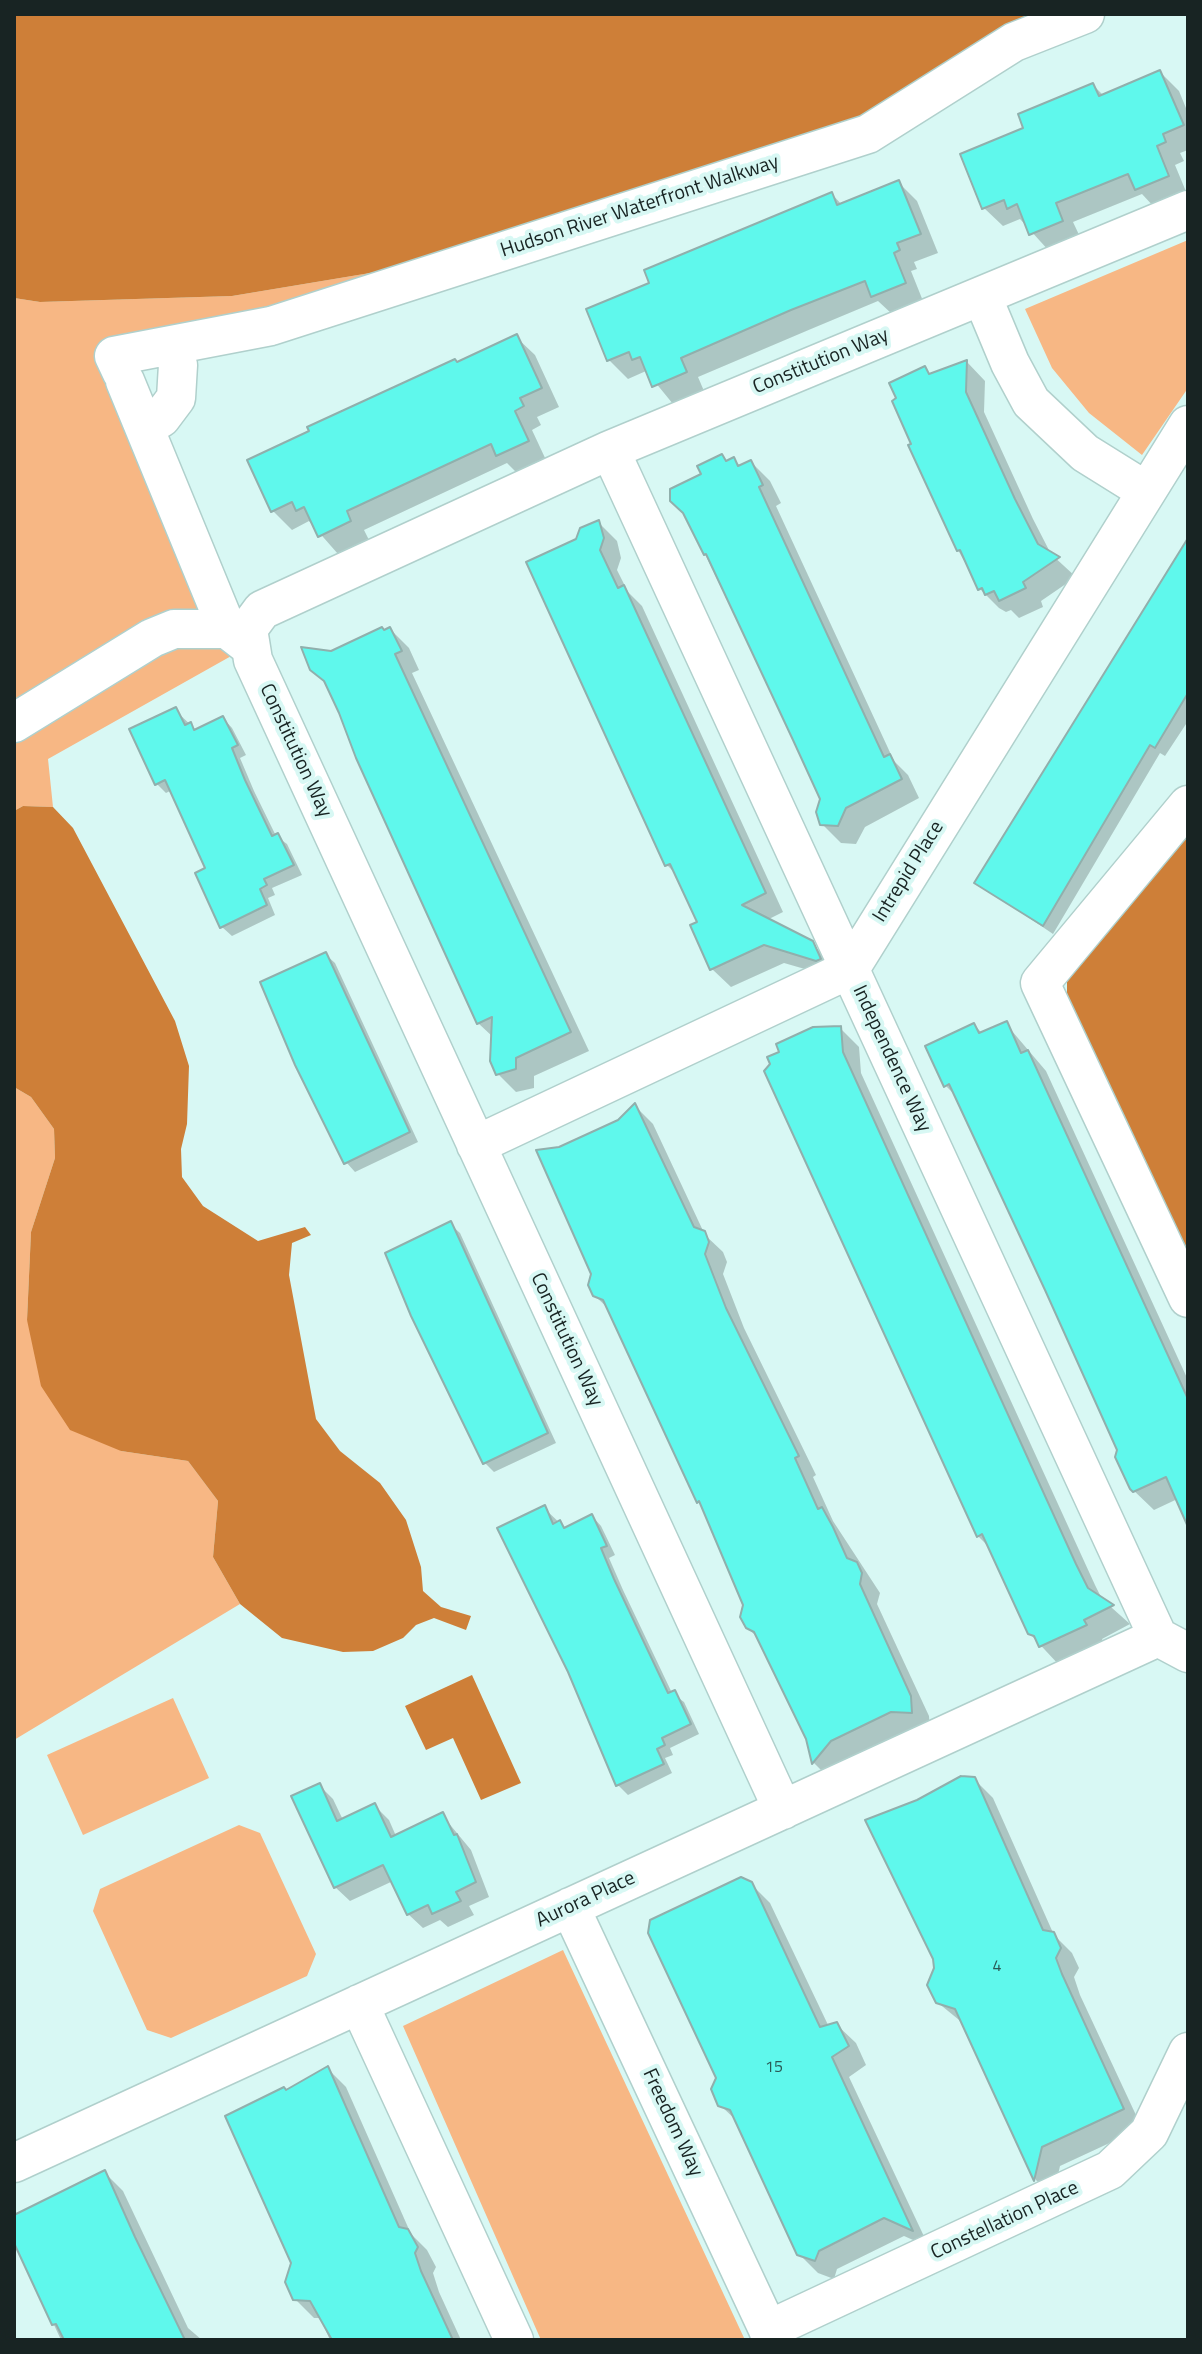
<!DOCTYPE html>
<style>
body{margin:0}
#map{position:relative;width:1202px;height:2354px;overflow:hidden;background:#d8f8f4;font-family:"Titillium Web",sans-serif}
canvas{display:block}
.frame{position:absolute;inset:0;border:16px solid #182423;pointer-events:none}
</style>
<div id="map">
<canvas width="1202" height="2354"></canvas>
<div class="frame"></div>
</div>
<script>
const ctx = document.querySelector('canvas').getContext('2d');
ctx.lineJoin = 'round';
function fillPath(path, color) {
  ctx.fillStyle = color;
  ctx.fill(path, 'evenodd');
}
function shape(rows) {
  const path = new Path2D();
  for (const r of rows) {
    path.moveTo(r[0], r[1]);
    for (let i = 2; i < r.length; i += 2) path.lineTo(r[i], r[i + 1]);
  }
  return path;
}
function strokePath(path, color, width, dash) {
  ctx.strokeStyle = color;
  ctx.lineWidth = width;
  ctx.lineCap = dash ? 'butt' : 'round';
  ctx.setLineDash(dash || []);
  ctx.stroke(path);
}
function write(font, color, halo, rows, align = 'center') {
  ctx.font = font + ' "Titillium Web",sans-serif';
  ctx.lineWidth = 8;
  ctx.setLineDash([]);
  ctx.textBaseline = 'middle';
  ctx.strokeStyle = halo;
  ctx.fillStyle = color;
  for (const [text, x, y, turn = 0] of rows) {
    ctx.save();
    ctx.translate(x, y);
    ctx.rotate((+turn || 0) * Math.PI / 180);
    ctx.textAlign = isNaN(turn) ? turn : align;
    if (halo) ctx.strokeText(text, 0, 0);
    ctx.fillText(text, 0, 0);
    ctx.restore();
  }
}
const green = shape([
 [1188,240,1188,388,1142,455,1089,413,1052,368,1025,309],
 [436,262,256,312,104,346,249,646,48,759,53,807,23,806,14,811,14,298,40,302,232,296],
 [14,1087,31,1097,54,1129,55,1158,31,1232,27,1320,121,1451,188,1461,218,1501,213,1557,240,1604,14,1740],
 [173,1698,209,1778,83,1835,47,1755],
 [239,1825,260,1833,316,1954,307,1976,171,2038,147,2030,93,1911,100,1889],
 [563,1950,745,2340,541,2340,403,2026]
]);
const water = shape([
 [14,14,1061,14,863,125,436,262,232,296,40,302,14,298],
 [23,806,53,807,73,828,175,1021,189,1066,187,1124,181,1149,182,1177,203,1206,258,1241,305,1227,311,1235,292,1243,289,1275,316,1419,340,1451,380,1483,406,1520,421,1567,423,1591,441,1607,471,1616,466,1630,434,1618,416,1625,403,1638,373,1651,343,1652,282,1638,240,1604,213,1557,218,1501,188,1461,121,1451,70,1430,41,1386,27,1320,31,1232,55,1158,54,1129,31,1097,14,1087,14,811],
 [1188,824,1188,1261,1067,1002,1067,978],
 [472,1675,521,1783,481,1800,453,1738,426,1750,405,1706]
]);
const shadow = shape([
 [1160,72,1179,91,1188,113,1188,150,1180,153,1184,161,1175,165,1187,194,1155,208,1142,194,1073,222,1081,239,1050,252,1020,219,1003,226,984,208,1026,129,1093,85,1104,96],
 [898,182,917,201,938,253,914,262,917,269,911,271,923,301,892,314,878,301,811,329,698,377,704,391,673,404,646,371,628,379,609,360,651,284,832,194,842,205],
 [516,337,535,355,559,407,537,417,541,425,532,430,546,460,517,473,507,463,364,530,369,540,338,554,309,521,292,530,273,511,458,364],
 [967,362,985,381,984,412,1033,519,1051,554,1076,577,1041,601,1043,607,1019,618,1011,610,1006,612,999,608,980,589,958,550,914,445,925,368,931,375],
 [722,456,728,462,734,459,741,467,751,462,770,481,781,503,776,506,894,761,908,775,919,798,865,827,856,844,841,843,822,824,822,799,705,554,703,475],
 [598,522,617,541,621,558,617,570,628,592,642,606,783,912,767,920,811,943,831,962,836,978,784,963,731,987,712,969,699,923,677,875,667,865,578,540],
 [1188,549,1188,721,1165,756,1160,753,1053,934,976,882],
 [390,629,409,648,419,670,412,673,589,1051,534,1076,534,1088,516,1092,498,1074,493,1037,478,1023,329,687,311,669,332,653],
 [175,710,197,731,223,718,232,728,246,755,240,758,254,791,276,836,287,844,302,875,272,888,275,895,268,898,275,915,232,936,222,927,207,869,172,790,166,793,157,784],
 [325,954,335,963,418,1142,355,1172,346,1162],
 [1006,1024,1046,1071,1188,1380,1188,1494,1154,1510,1131,1488,1119,1450,958,1098,946,1086,974,1025,983,1034],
 [840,1028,859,1047,861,1073,1095,1585,1102,1599,1130,1624,1102,1639,1104,1644,1059,1665,1032,1636,991,1549,978,1536,766,1072],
 [635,1106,653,1124,705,1235,723,1252,727,1262,723,1274,744,1328,816,1475,813,1477,833,1521,880,1593,877,1604,929,1716,930,1731,832,1781,814,1763,807,1738,760,1640,747,1627,746,1604,725,1554,611,1311,594,1295,593,1274,560,1149,619,1122],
 [450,1224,460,1233,556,1443,494,1472,485,1463,452,1401,388,1254],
 [544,1508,566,1529,592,1516,601,1526,615,1555,609,1558,623,1590,672,1693,684,1702,699,1734,670,1748,673,1755,665,1758,672,1773,628,1795,618,1785,570,1671],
 [974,1779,993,1798,1054,1935,1072,1953,1079,1968,1074,1977,1080,1995,1142,2128,1060,2166,1053,2197,1036,2180,964,2024,937,2002,936,1968],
 [319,1785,333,1799,343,1820,375,1806,389,1820,396,1836,442,1815,471,1850,489,1897,469,1906,474,1915,448,1927,440,1920,423,1928,408,1914,393,1881,350,1901,335,1887],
 [751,1884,770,1903,829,2027,837,2025,856,2043,866,2065,849,2077,929,2247,904,2236,837,2269,834,2279,818,2273,799,2254,738,2122,720,2105,719,2078],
 [328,2069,346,2087,411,2234,427,2250,436,2267,433,2273,439,2292,461,2340,330,2340,320,2318,314,2318,295,2299,286,2092],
 [105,2173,123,2191,188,2328,202,2340,61,2340,14,2238,14,2212,20,2214]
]);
const building = shape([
 [1160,70,1184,125,1163,134,1166,142,1157,146,1169,176,1135,190,1128,174,1056,203,1063,221,1029,235,1017,204,1007,209,1004,200,982,209,960,154,1023,128,1018,114,1093,83,1099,96,1160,70],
 [899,180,921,234,897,243,900,250,894,253,906,283,871,297,865,281,791,310,681,358,687,372,652,387,640,357,632,360,629,352,607,361,586,309,649,283,644,270,832,192,837,205,899,180],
 [517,334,542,388,520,398,524,406,515,411,529,441,496,456,491,444,347,511,351,521,318,537,304,507,296,511,292,502,271,512,247,460,309,431,307,427,455,359,457,362,517,334],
 [967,360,966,392,1015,499,1038,544,1060,557,1023,582,1026,588,999,601,994,591,985,595,982,588,978,590,960,550,957,551,908,445,911,444,892,401,896,398,889,383,925,366,929,374,967,360],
 [722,454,726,461,734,457,738,466,751,460,763,485,759,487,884,757,890,754,902,779,846,808,838,826,820,825,816,812,820,799,793,740,706,554,704,555,683,513,670,501,670,489,701,474,697,466,722,454],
 [599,520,604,538,600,550,618,588,624,585,766,893,742,905,813,941,821,959,816,961,764,945,710,970,690,925,697,922,670,864,665,866,526,562,576,539,580,528,599,520],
 [1188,538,1188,693,1155,748,1150,745,1043,926,974,883,1188,538],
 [382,627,384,630,390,627,402,651,395,654,571,1032,516,1058,516,1069,496,1075,490,1061,492,1017,477,1024,356,758,339,713,324,681,310,670,301,647,331,651,382,627],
 [176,707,185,725,191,722,194,730,223,716,238,745,232,748,245,780,272,836,278,833,294,865,264,879,267,885,260,889,267,905,220,928,195,873,205,868,165,780,155,785,129,729,176,707],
 [326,952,410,1132,344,1164,295,1065,260,982,326,952],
 [1007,1021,1021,1053,1028,1050,1188,1399,1188,1527,1166,1477,1133,1492,1130,1489,1115,1457,1117,1450,1045,1290,949,1084,944,1087,925,1046,974,1023,979,1033,1007,1021],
 [841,1026,843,1052,1076,1564,1088,1588,1114,1605,1084,1620,1087,1625,1039,1647,1034,1636,1028,1634,982,1534,977,1537,764,1071,770,1064,767,1057,779,1052,776,1044,813,1027,841,1026],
 [635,1103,694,1227,705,1231,709,1242,705,1254,726,1308,799,1456,795,1458,818,1509,822,1507,833,1527,847,1558,857,1562,862,1573,860,1584,911,1696,912,1713,891,1712,831,1741,812,1764,806,1739,754,1632,746,1628,740,1617,743,1605,699,1501,697,1503,603,1300,593,1296,588,1285,591,1274,536,1150,559,1147,618,1120,635,1103],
 [451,1221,548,1433,483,1464,411,1316,385,1253,451,1221],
 [545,1505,553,1524,560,1520,564,1528,592,1514,607,1546,601,1548,614,1579,668,1693,675,1690,691,1724,662,1738,665,1745,657,1749,664,1764,616,1786,568,1672,497,1528,545,1505],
 [961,1776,975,1777,1043,1930,1054,1932,1061,1948,1056,1958,1062,1974,1124,2109,1042,2147,1034,2181,955,2009,936,2003,927,1985,934,1968,933,1959,865,1820,917,1800,961,1776],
 [320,1783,337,1821,375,1803,391,1837,443,1812,454,1835,457,1834,476,1882,456,1892,461,1901,432,1914,428,1905,407,1915,383,1865,334,1888,291,1796,320,1783],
 [741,1877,752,1882,820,2027,837,2022,849,2046,832,2057,913,2231,884,2218,819,2251,815,2261,797,2255,730,2110,718,2106,711,2089,716,2078,648,1933,650,1920,741,1877],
 [328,2066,399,2227,408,2229,418,2247,415,2253,421,2271,453,2340,332,2340,310,2301,293,2300,285,2282,291,2263,225,2116,284,2087,286,2090,328,2066],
 [105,2170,135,2237,185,2340,64,2340,56,2324,52,2325,14,2243,14,2215,105,2170]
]);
const street = shape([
 [982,296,1010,363,1031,402,1085,453,1146,491],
 [122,373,114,356,271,326,868,134,1014,42,1085,14],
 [125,381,227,629,249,646],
 [146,427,161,418,176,398,178,365,171,346],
 [610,450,1158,1637,1188,1653],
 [14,723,152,638,174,629,227,629],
 [1188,805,1040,983,1188,1298],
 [476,1145,850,969,1188,425],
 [783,1810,253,660,248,629,262,610,610,450,1188,210],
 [570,1907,773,2340],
 [359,2004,514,2340],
 [14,2163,1158,1637],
 [768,2330,1110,2170,1149,2133,1188,2052]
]);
const numberNames = [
 ["4",997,1967],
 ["15",774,2068]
];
const streetNames = [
 ["Hudson River Waterfront Walkway",640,207,-18],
 ["Constitution Way",821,362,-22],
 ["Constitution Way",295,751,65],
 ["Intrepid Place",909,872,-58],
 ["Independence Way",891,1059,65],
 ["Constitution Way",566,1340,65],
 ["Aurora Place",586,1900,-25],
 ["Freedom Way",672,2123,65],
 ["Constellation Place",1005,2221,-25]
];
fillPath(green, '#f7b784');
fillPath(water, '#ce7f38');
fillPath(shadow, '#0003');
fillPath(building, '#5ff8ec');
strokePath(building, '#90afac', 2);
strokePath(street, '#b0d0cc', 41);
strokePath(street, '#fff', 38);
write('16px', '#2a5955', null, numberNames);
write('20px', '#182423', '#d8f8f4', streetNames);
</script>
